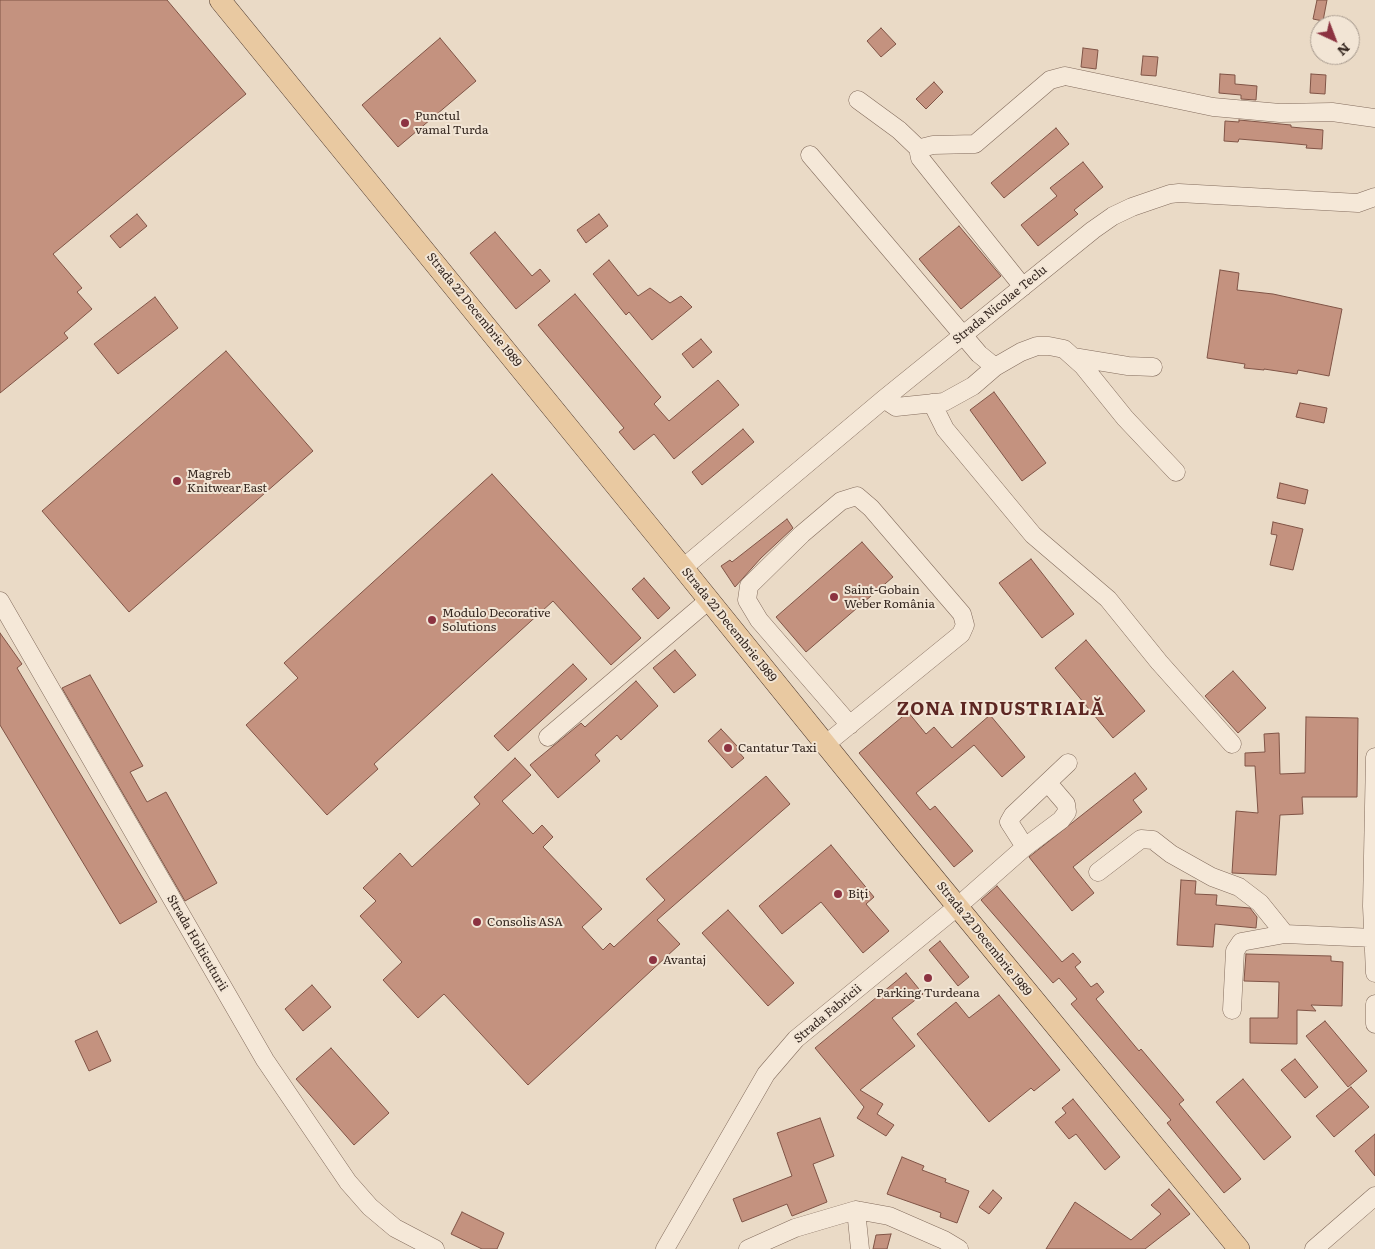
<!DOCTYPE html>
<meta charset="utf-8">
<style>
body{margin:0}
#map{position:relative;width:1375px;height:1249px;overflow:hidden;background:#eadac6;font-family:Literata,serif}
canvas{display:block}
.north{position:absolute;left:1310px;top:15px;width:50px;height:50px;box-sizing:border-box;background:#f2e5d5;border:1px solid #a6998d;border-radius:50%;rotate:137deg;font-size:14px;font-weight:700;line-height:20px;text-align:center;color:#352720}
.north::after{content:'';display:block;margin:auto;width:18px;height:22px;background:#8c3341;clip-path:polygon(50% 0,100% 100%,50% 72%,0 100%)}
</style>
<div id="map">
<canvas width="1375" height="1249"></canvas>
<div class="north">N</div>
</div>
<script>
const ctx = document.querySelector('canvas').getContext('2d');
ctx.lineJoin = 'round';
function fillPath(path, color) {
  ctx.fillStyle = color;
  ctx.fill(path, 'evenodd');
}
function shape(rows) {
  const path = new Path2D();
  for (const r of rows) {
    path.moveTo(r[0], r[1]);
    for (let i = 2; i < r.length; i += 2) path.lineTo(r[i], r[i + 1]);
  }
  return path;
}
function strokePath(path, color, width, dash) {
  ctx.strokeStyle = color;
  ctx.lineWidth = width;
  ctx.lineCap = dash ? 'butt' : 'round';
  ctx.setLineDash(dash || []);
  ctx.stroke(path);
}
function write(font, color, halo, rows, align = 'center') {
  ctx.font = font + ' Literata,serif';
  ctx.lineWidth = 4;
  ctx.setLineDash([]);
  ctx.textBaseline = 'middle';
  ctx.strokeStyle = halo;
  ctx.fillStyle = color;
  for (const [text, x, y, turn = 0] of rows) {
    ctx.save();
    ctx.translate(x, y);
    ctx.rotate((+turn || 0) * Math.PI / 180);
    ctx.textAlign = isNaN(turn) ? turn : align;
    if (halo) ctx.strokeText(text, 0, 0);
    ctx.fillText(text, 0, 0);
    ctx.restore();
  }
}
const building = shape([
 [0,0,167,0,246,94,53,254,82,288,77,292,92,309,64,333,68,338,0,393,0,0],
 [1317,0,1327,0,1323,21,1313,19,1317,0],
 [881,28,896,44,881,57,867,41,881,28],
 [440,38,476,81,398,147,362,105,440,38],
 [1083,48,1098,50,1096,69,1081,67,1083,48],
 [1143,56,1158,57,1156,76,1141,75,1143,56],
 [1220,74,1235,75,1235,84,1257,86,1256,100,1241,99,1241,95,1219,93,1220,74],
 [1311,74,1326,75,1325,94,1310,93,1311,74],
 [934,82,943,92,926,109,916,99,934,82],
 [1239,120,1291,125,1291,127,1323,130,1322,149,1306,148,1307,145,1275,142,1239,139,1238,142,1224,141,1225,121,1239,122,1239,120],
 [1056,128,1069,144,1004,198,991,183,1056,128],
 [1083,162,1103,187,1074,210,1078,214,1038,246,1021,225,1057,196,1050,188,1083,162],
 [137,214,147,226,120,248,110,236,137,214],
 [599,214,608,226,586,243,577,230,599,214],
 [959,226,1001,276,961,309,919,259,959,226],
 [495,232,532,276,540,269,550,281,516,309,470,253,495,232],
 [609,260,638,296,650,288,670,303,681,296,692,307,652,340,629,312,626,315,593,274,609,260],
 [1220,270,1239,273,1237,290,1273,294,1342,309,1329,376,1298,370,1297,374,1264,369,1264,370,1244,368,1245,364,1207,358,1220,270],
 [575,294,661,397,654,404,669,421,718,380,739,405,674,459,654,434,634,450,619,432,624,428,538,325,575,294],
 [155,297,178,328,118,374,94,344,155,297],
 [701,339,712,352,693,368,682,354,701,339],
 [226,351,313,451,129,612,42,511,226,351],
 [994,392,1046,463,1022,481,970,410,994,392],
 [1300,403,1327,408,1324,423,1296,417,1300,403],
 [743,429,754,442,702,485,692,472,743,429],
 [492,474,641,638,611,665,553,601,374,764,378,769,327,815,246,725,298,678,284,663,492,474],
 [1280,483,1308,490,1305,504,1277,498,1280,483],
 [787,519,793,528,761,558,735,587,721,566,730,560,732,562,787,519],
 [1273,522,1303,529,1293,570,1270,565,1277,535,1271,534,1273,522],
 [862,542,893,577,806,652,776,617,862,542],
 [1031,559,1074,614,1042,638,999,583,1031,559],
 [644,578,670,608,658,619,632,589,644,578],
 [0,633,22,664,17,668,157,902,120,924,0,725,0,633],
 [1086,640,1145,711,1113,738,1055,668,1086,640],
 [675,650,696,675,674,693,653,668,675,650],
 [573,664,587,679,508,751,494,736,573,664],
 [1233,671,1266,708,1238,733,1205,696,1233,671],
 [90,675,143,766,130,772,147,802,166,792,217,883,185,901,62,688,90,675],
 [636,681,658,706,621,740,617,735,595,755,600,761,558,798,530,765,581,723,585,727,636,681],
 [908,712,926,734,934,727,952,748,990,715,1025,757,1002,777,974,745,916,793,930,810,935,806,973,851,954,867,859,753,908,712],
 [1306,717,1358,718,1357,797,1302,797,1303,814,1280,815,1276,875,1232,873,1236,811,1258,813,1255,766,1245,766,1245,753,1265,752,1264,734,1279,733,1280,774,1305,773,1306,717],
 [721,729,738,747,736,749,744,758,732,768,708,741,721,729],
 [515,758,531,775,502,801,533,834,542,825,553,837,543,847,602,909,582,927,603,950,610,943,614,947,665,900,646,879,766,776,790,804,657,920,680,944,528,1085,444,994,418,1018,383,980,402,962,360,916,376,901,363,888,400,853,412,867,480,804,474,797,515,758],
 [1135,773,1147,789,1133,800,1142,812,1073,867,1094,893,1072,911,1029,857,1135,773],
 [831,845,874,897,866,904,889,931,863,953,821,902,782,934,759,906,831,845],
 [1181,880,1196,881,1195,894,1217,895,1216,905,1250,908,1257,917,1256,928,1215,924,1213,947,1177,945,1181,880],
 [997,886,1062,962,1073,953,1081,962,1075,967,1091,987,1097,983,1104,992,1096,999,1139,1051,1141,1049,1184,1100,1179,1104,1241,1179,1224,1193,1167,1123,1171,1120,1071,1004,1077,999,1059,978,1053,983,981,900,997,886],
 [728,910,794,983,768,1006,702,933,728,910],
 [940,941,969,977,958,986,929,950,940,941],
 [1246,954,1331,956,1331,961,1343,962,1342,1006,1311,1005,1316,1011,1297,1010,1297,1044,1250,1043,1250,1018,1278,1018,1279,982,1244,981,1246,954],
 [906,973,923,994,892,1018,915,1046,860,1090,883,1104,877,1114,894,1125,886,1136,857,1118,864,1107,815,1048,906,973],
 [312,985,331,1007,303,1031,285,1009,312,985],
 [999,995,1060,1070,1034,1091,1031,1088,989,1122,917,1034,956,1002,969,1018,999,995],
 [1325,1021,1367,1071,1348,1087,1306,1036,1325,1021],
 [97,1031,111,1061,89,1071,75,1041,97,1031],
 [331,1048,389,1113,354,1145,296,1079,331,1048],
 [1295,1059,1318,1087,1305,1098,1281,1070,1295,1059],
 [1243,1079,1291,1137,1264,1160,1216,1102,1243,1079],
 [1351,1087,1369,1107,1334,1137,1316,1116,1351,1087],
 [1073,1099,1120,1157,1105,1170,1076,1134,1069,1139,1055,1122,1066,1113,1062,1108,1073,1099],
 [820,1118,834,1156,813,1164,827,1202,792,1216,787,1204,742,1222,733,1199,792,1176,777,1133,820,1118],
 [1375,1134,1375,1176,1355,1151,1375,1134],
 [902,1157,924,1166,922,1170,946,1179,945,1182,969,1191,957,1223,940,1217,941,1213,887,1194,902,1157],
 [1169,1189,1190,1214,1145,1249,1046,1249,1075,1202,1131,1240,1161,1214,1151,1205,1169,1189],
 [993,1190,1002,1198,989,1214,979,1207,993,1190],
 [462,1212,504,1233,497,1249,482,1249,451,1234,462,1212],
 [891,1234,887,1249,873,1249,876,1235,891,1234]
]);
const minor = shape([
 [858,100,899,130,920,150],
 [810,155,979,354,995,367,1021,352,1037,346,1049,346,1064,349,1083,366,1125,418,1176,472],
 [1023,287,920,158,919,153,921,148,933,145,975,144,1050,80,1065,76,1213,107,1280,113,1332,112,1375,118],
 [1073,357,1128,366,1153,367],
 [884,399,896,407,944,402,973,386,995,367],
 [932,403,945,429,1033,535,1108,599,1159,662,1232,744],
 [683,568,884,399,1093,230,1113,216,1132,207,1170,194,1179,193,1358,203,1375,197],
 [0,601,265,1060,348,1182,370,1207,395,1228,435,1249],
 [548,737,709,600],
 [826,744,961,634,965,625,962,614,871,508,857,496,841,501,802,534,749,586,747,600,759,620,850,725],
 [1375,757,1372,906,1375,973],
 [1025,847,1009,822,1013,815,1068,763],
 [1098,872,1141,839,1153,840,1171,854,1212,877,1239,887,1260,903,1285,934],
 [1375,1004,1375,1024],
 [1232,1010,1235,951,1241,942,1285,934,1374,938],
 [856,1210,860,1249],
 [665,1249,766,1074,796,1039,957,907,1025,847,1061,820,1067,812,1066,804,1048,783],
 [748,1249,795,1228,856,1210,889,1216,944,1240,959,1249],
 [1314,1249,1375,1196]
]);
const major = shape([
 [220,0,683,568,906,844,1239,1249]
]);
const markers = [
 [405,123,5,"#8c3341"],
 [177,481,5,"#8c3341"],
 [834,597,5,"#8c3341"],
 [432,620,5,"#8c3341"],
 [728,748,5,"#8c3341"],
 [838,894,5,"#8c3341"],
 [477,922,5,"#8c3341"],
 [653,960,5,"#8c3341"],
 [928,978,5,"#8c3341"]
];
const poiNames = [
 ["Punctul",415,116],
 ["vamal Turda",415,130],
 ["Magreb",187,474],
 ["Knitwear East",187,488],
 ["Saint-Gobain",844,590],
 ["Weber România",844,604],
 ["Modulo Decorative",442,613],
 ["Solutions",442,627],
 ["Cantatur Taxi",738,748],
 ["Biți",848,894],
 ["Consolis ASA",487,922],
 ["Avantaj",663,960],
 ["Parking Turdeana",928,993,"center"]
];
const streetNames = [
 ["Strada Nicolae Teclu",1000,305,-39],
 ["Strada 22 Decembrie 1989",474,310,51],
 ["Strada 22 Decembrie 1989",729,625,51],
 ["Strada 22 Decembrie 1989",984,939,51],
 ["Strada Holticuturii",197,943,60],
 ["Strada Fabricii",828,1014,-40]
];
const districtNames = [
 ["ZONA INDUSTRIALĂ",1001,710]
];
fillPath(building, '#c4927f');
strokePath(building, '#805446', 1);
strokePath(minor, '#836c5d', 19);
strokePath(major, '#513c31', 22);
strokePath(minor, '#f5e8d8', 18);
strokePath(major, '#e9c9a1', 21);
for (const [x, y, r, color] of markers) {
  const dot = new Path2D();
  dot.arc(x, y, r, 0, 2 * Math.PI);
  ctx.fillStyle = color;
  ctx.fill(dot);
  strokePath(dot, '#f2e5d5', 2);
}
write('12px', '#352720', '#f2e5d5', poiNames, 'left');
write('12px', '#352720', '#f2e5d5', streetNames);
ctx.letterSpacing = '1px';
write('bold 18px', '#5d2723', '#f2e5d5', districtNames);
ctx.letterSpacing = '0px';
</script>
